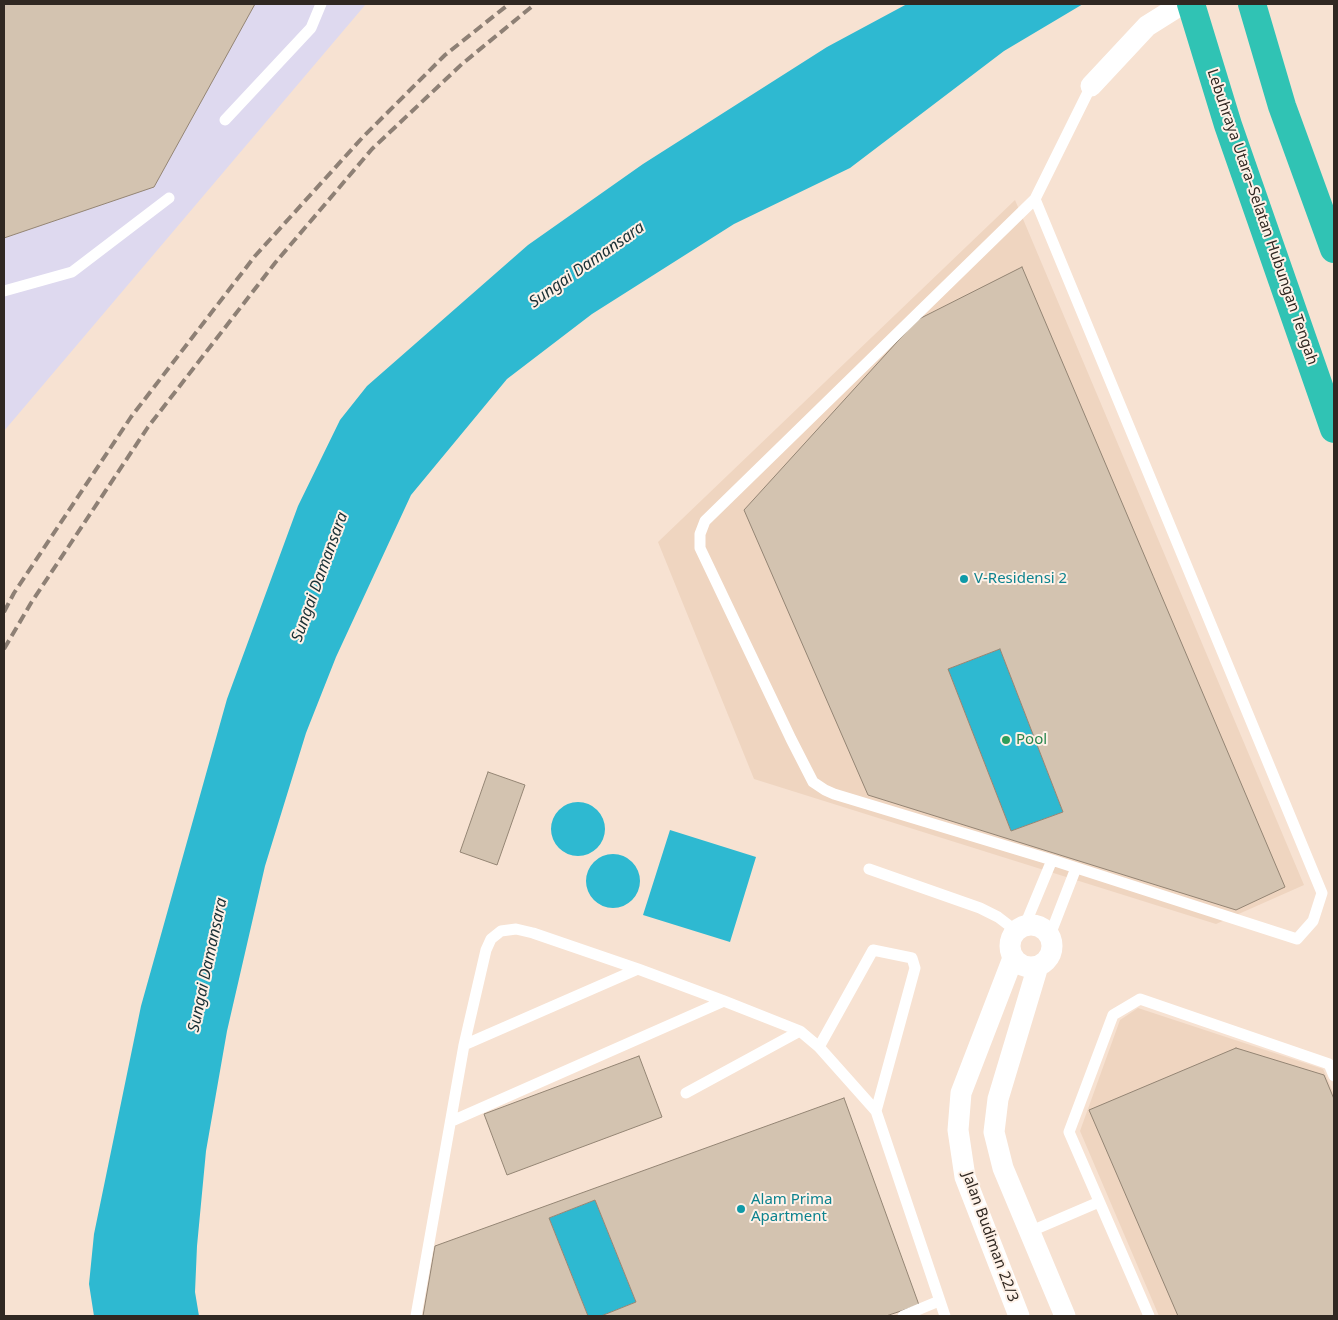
<!DOCTYPE html>
<meta charset="utf-8">
<style>
body{margin:0}
#map{position:relative;width:1338px;height:1320px;overflow:hidden;background:#f7e2d2;font-family:"Noto Sans",sans-serif}
canvas{display:block}
.frame{position:absolute;inset:0;border:5px solid #302822;pointer-events:none}
</style>
<div id="map">
<canvas width="1338" height="1320"></canvas>
<div class="frame"></div>
</div>
<script>
const ctx = document.querySelector('canvas').getContext('2d');
ctx.lineJoin = 'round';
function fillPath(path, color) {
  ctx.fillStyle = color;
  ctx.fill(path, 'evenodd');
}
function shape(rows) {
  const path = new Path2D();
  for (const r of rows) {
    if (r.length === 3) {
      path.moveTo(r[0] + r[2], r[1]);
      path.arc(r[0], r[1], r[2], 0, 2 * Math.PI);
      continue;
    }
    path.moveTo(r[0], r[1]);
    for (let i = 2; i < r.length; i += 2) path.lineTo(r[i], r[i + 1]);
  }
  return path;
}
function strokePath(path, color, width, dash) {
  ctx.strokeStyle = color;
  ctx.lineWidth = width;
  ctx.lineCap = dash ? 'butt' : 'round';
  ctx.setLineDash(dash || []);
  ctx.stroke(path);
}
function write(font, color, halo, rows, align = 'center') {
  ctx.font = font + ' "Noto Sans",sans-serif';
  ctx.lineWidth = 4;
  ctx.setLineDash([]);
  ctx.textBaseline = 'middle';
  ctx.strokeStyle = halo;
  ctx.fillStyle = color;
  for (const [text, x, y, turn = 0] of rows) {
    ctx.save();
    ctx.translate(x, y);
    ctx.rotate((+turn || 0) * Math.PI / 180);
    ctx.textAlign = isNaN(turn) ? turn : align;
    if (halo) ctx.strokeText(text, 0, 0);
    ctx.fillText(text, 0, 0);
    ctx.restore();
  }
}
const built = shape([
 [1015,200,1304,885,1216,924,754,779,658,542],
 [1138,1008,1323,1069,1334,1094,1334,1316,1159,1316,1080,1131,1120,1020]
]);
const industrial = shape([
 [4,4,366,4,4,431]
]);
const water = shape([
 [907,4,1083,4,1004,51,850,168,734,224,592,314,507,379,411,495,336,657,306,733,265,866,227,1031,206,1151,197,1246,195,1292,199,1316,94,1316,89,1284,94,1234,141,1006,227,699,298,506,340,420,367,386,528,245,643,164,827,47],
 [1000,649,1063,812,1011,831,948,669],
 [578,829,27],
 [670,830,756,857,730,942,643,915],
 [613,881,27],
 [595,1200,636,1302,601,1316,588,1316,549,1218]
]);
const building = shape([
 [4,4,255,4,154,187,4,238,4,4],
 [1022,267,1285,887,1236,910,868,795,744,510,917,320,1022,267],
 [1000,649,1063,812,1011,831,948,669,1000,649],
 [488,772,525,785,497,865,460,852,488,772],
 [1236,1048,1324,1075,1334,1099,1334,1316,1178,1316,1089,1110,1236,1048],
 [639,1056,662,1117,507,1175,484,1114,639,1056],
 [844,1098,919,1305,886,1316,601,1316,636,1302,595,1200,549,1218,588,1316,423,1316,435,1246,844,1098]
]);
const service = shape([
 [225,120,311,28,321,4],
 [1035,199,1322,893,1313,921,1297,939,1052,860,834,794,825,790,813,782,791,739,700,548,700,534,705,521,1035,199,1091,86],
 [4,291,72,272,169,198],
 [869,869,980,908,998,917,1015,930],
 [1025,925,1052,860],
 [1050,935,1076,868],
 [464,1045,638,969],
 [819,1047,873,950,912,958,915,968,876,1111],
 [686,1093,800,1031],
 [452,1121,724,1001],
 [1029,1232,1099,1202],
 [416,1316,464,1045,486,950,491,939,501,931,516,929,533,933,638,969,724,1001,800,1031,819,1047,876,1111,945,1316],
 [903,1316,939,1301],
 [1149,1316,1069,1132,1113,1015,1140,999,1329,1064,1334,1076]
]);
const minor = shape([
 [1091,86,1147,26,1182,4],
 [1031,946,21],
 [1013,958,961,1093,958,1130,965,1177,1019,1316],
 [1038,966,998,1099,994,1132,1003,1168,1065,1316]
]);
const motorway = shape([
 [1191,4,1228,125,1334,429],
 [1252,4,1282,106,1334,249]
]);
const rail = shape([
 [4,612,14,593,131,417,255,256,362,138,445,55,509,4],
 [4,649,31,603,148,427,275,263,372,149,462,64,535,4]
]);
const markers = [
 [964,579,5,"#0f9aa8"],
 [1006,740,5,"#2e9e5b"],
 [741,1209,5,"#0f9aa8"]
];
const streetNames = [
 ["Lebuhraya Utara–Selatan Hubungan Tengah",1262,217,71],
 ["Jalan Budiman 22/3",990,1237,70]
];
const cultureNames = [
 ["V-Residensi 2",974,579],
 ["Alam Prima",751,1200],
 ["Apartment",751,1217]
];
const leisureNames = [
 ["Pool",1016,740]
];
const waterNames = [
 ["Sungai Damansara",587,265,-35],
 ["Sungai Damansara",320,577,-70],
 ["Sungai Damansara",208,965,-78]
];
fillPath(built, '#efd5c0');
fillPath(industrial, '#ded9ef');
fillPath(water, '#2eb9d1');
fillPath(building, '#d3c3b0');
strokePath(building, '#948574', 1);
strokePath(service, '#fff', 11);
strokePath(minor, '#fff', 21);
strokePath(motorway, '#30c3b4', 28);
strokePath(rail, '#8e8075', 4, [10, 5]);
for (const [x, y, r, color] of markers) {
  const dot = new Path2D();
  dot.arc(x, y, r, 0, 2 * Math.PI);
  ctx.fillStyle = color;
  ctx.fill(dot);
  strokePath(dot, '#fef1e7', 2);
}
write('15px', '#302822', '#fef1e7', streetNames);
write('15px', '#0d838f', '#fef1e7', cultureNames, 'left');
write('15px', '#27864d', '#fef1e7', leisureNames, 'left');
write('italic 16px', '#1a3035', '#fef1e7', waterNames);
</script>
